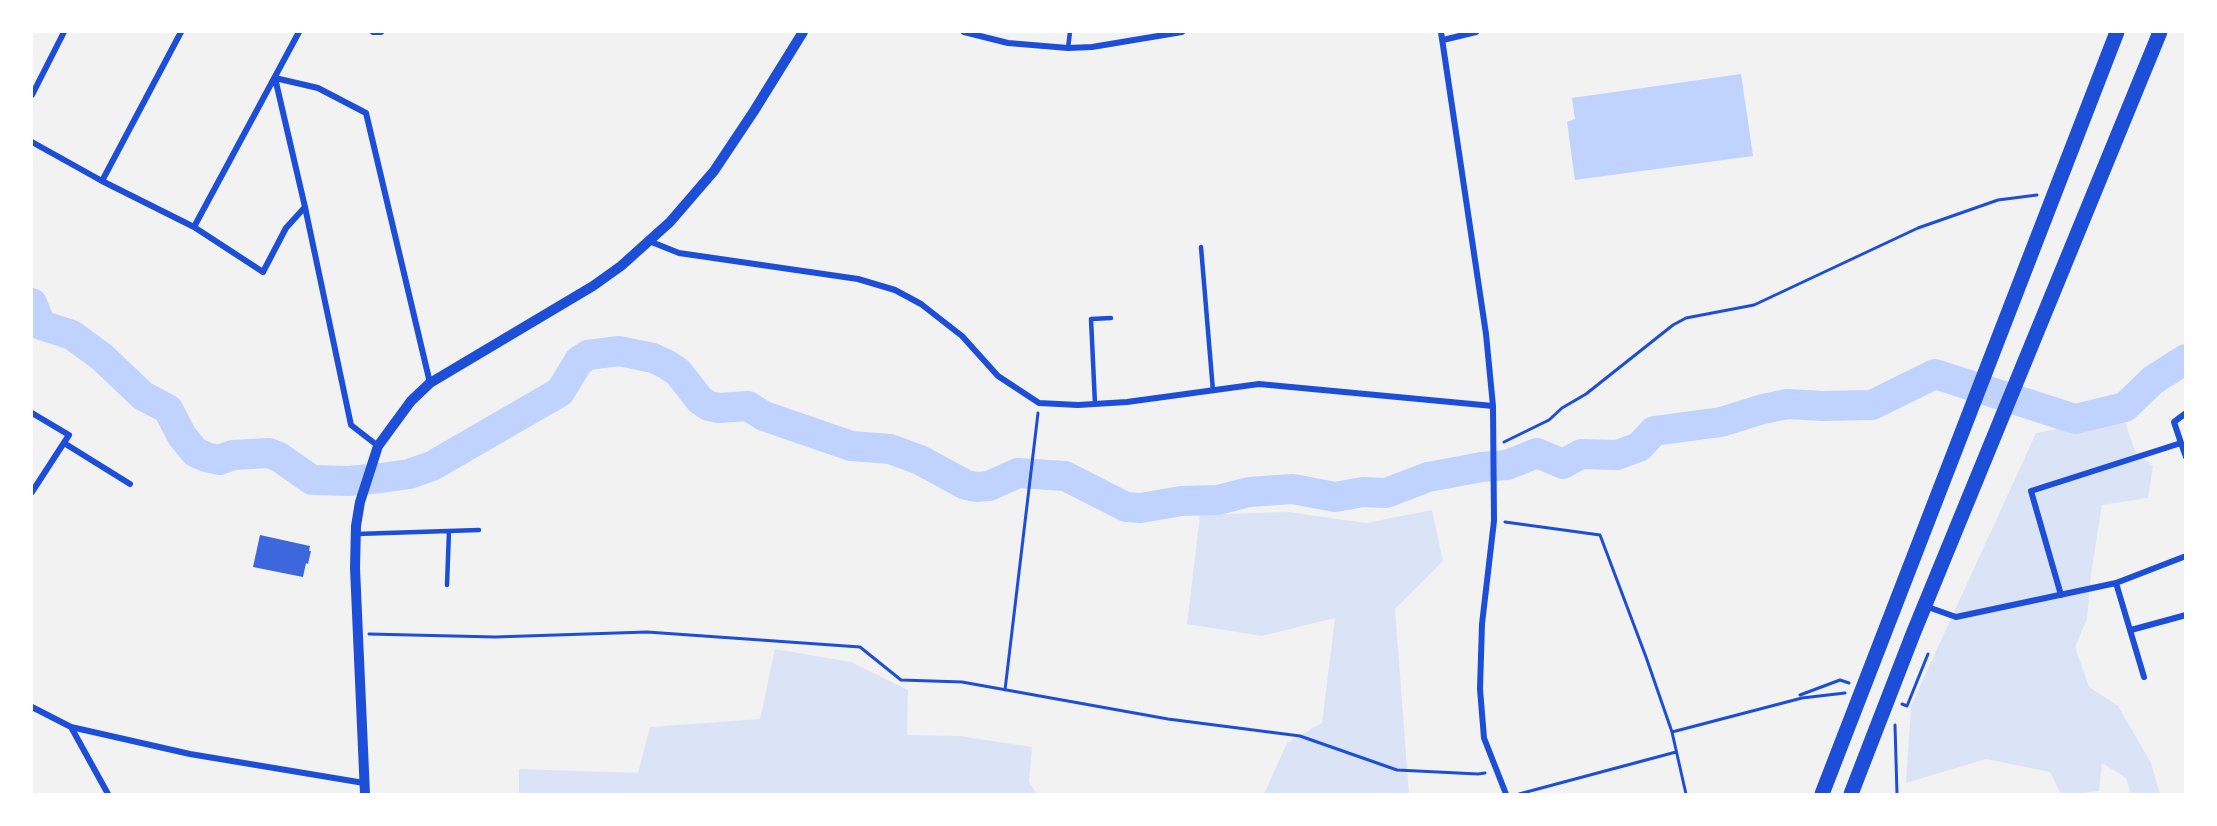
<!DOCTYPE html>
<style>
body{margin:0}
#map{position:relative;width:2217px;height:826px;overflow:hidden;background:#f2f2f2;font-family:"Roboto Condensed",sans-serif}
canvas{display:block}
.frame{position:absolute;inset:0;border:33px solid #fff;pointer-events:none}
</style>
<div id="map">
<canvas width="2217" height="826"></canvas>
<div class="frame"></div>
</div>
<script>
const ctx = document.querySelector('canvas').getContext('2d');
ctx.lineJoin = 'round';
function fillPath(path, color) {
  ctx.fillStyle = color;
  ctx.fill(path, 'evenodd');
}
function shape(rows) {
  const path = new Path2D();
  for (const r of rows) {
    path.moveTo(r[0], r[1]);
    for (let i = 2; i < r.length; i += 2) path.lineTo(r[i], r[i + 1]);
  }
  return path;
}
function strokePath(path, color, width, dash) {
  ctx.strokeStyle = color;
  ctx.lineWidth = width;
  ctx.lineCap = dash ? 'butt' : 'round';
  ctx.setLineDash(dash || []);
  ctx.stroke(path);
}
const green = shape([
 [2123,416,2135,451,2153,466,2148,498,2102,505,2091,574,2087,619,2075,647,2089,687,2118,706,2151,763,2160,794,2131,794,2126,778,2102,763,2099,791,2074,794,2061,794,2050,772,1986,759,1906,783,1911,706,2036,433],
 [1432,510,1443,561,1395,609,1409,794,1264,794,1287,743,1322,723,1335,618,1262,636,1187,624,1200,515,1288,512,1366,523],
 [775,649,851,662,908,690,907,735,960,736,1032,747,1029,782,1037,794,519,794,519,769,638,773,650,727,760,719]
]);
const water = shape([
 [1741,74,1753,156,1575,180,1567,122,1575,119,1572,98]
]);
const river = shape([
 [32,303,41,325,72,335,102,357,143,396,168,409,182,436,195,452,206,457,219,460,233,455,269,453,279,457,312,480,348,481,381,478,409,474,432,466,560,392,579,361,588,355,619,351,653,358,666,364,678,372,700,400,709,406,719,408,748,406,764,416,851,446,890,449,920,460,966,485,977,487,989,486,1018,473,1065,476,1126,507,1141,508,1181,501,1218,500,1249,492,1293,489,1335,497,1363,492,1386,493,1428,477,1482,467,1507,465,1537,453,1563,464,1581,454,1617,455,1639,447,1654,431,1721,422,1763,409,1787,404,1823,406,1872,405,1935,374,2075,419,2125,407,2153,380,2186,359]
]);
const building = shape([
 [260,535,310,546,309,551,311,551,308,564,306,563,303,577,253,567]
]);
const path = shape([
 [1504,442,1549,420,1562,408,1586,394,1673,325,1686,318,1754,305,1918,228,1998,200,2037,195],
 [1505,522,1600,535,1646,657,1672,732,1686,794],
 [369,634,495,637,647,632,860,647,901,680,962,682,1168,719,1300,736,1397,770,1478,774,1485,773],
 [1005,690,1038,413],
 [1800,695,1840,680,1849,683],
 [1902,704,1907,706,1928,654],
 [1895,725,1897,794],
 [1672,732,1802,698,1845,693],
 [1519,794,1676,752]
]);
const service = shape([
 [1068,48,1070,32],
 [1201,247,1213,391],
 [1095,404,1091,319,1111,318],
 [356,534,479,530],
 [447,585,449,531]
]);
const minor = shape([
 [373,32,381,32],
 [964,32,1008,43,1068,48,1092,47,1182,32],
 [1441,32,1486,334,1493,406,1494,521,1482,624,1480,689,1484,738,1506,794],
 [1443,40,1476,32],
 [32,95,64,32],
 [32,142,102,181,194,227,263,272,286,228,305,207],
 [102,181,181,32],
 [194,227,299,32],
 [649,241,679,253,858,279,895,290,921,304,962,336,998,376,1039,403,1078,405,1127,402,1259,384,1493,406],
 [32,413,69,435,32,492],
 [64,443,130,484],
 [2181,443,2174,422,2186,413],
 [378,446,351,425,305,207,275,78,318,88,366,113,430,383],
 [2116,583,2144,677],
 [2061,595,2031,491,2181,443,2186,457],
 [1925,606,1956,617,2116,583,2186,556],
 [2131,630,2186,615],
 [32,707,71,727,190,754,364,783],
 [71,727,108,794]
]);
const tertiary = shape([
 [365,794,355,568,356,526,360,502,378,446,411,401,430,383,593,286,621,266,670,222,714,171,754,111,803,32]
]);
const trunk = shape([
 [1822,794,2117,32],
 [1851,794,1913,634,2160,32]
]);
fillPath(green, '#dbe4f7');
fillPath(water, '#bfd3fe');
strokePath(river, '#bfd3fe', 30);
fillPath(building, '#3d67dc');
strokePath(path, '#1d4ed8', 3);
strokePath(service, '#1d4ed8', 4.5);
strokePath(minor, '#1d4ed8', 6);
strokePath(tertiary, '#1d4ed8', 10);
strokePath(trunk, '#1d4ed8', 15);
</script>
